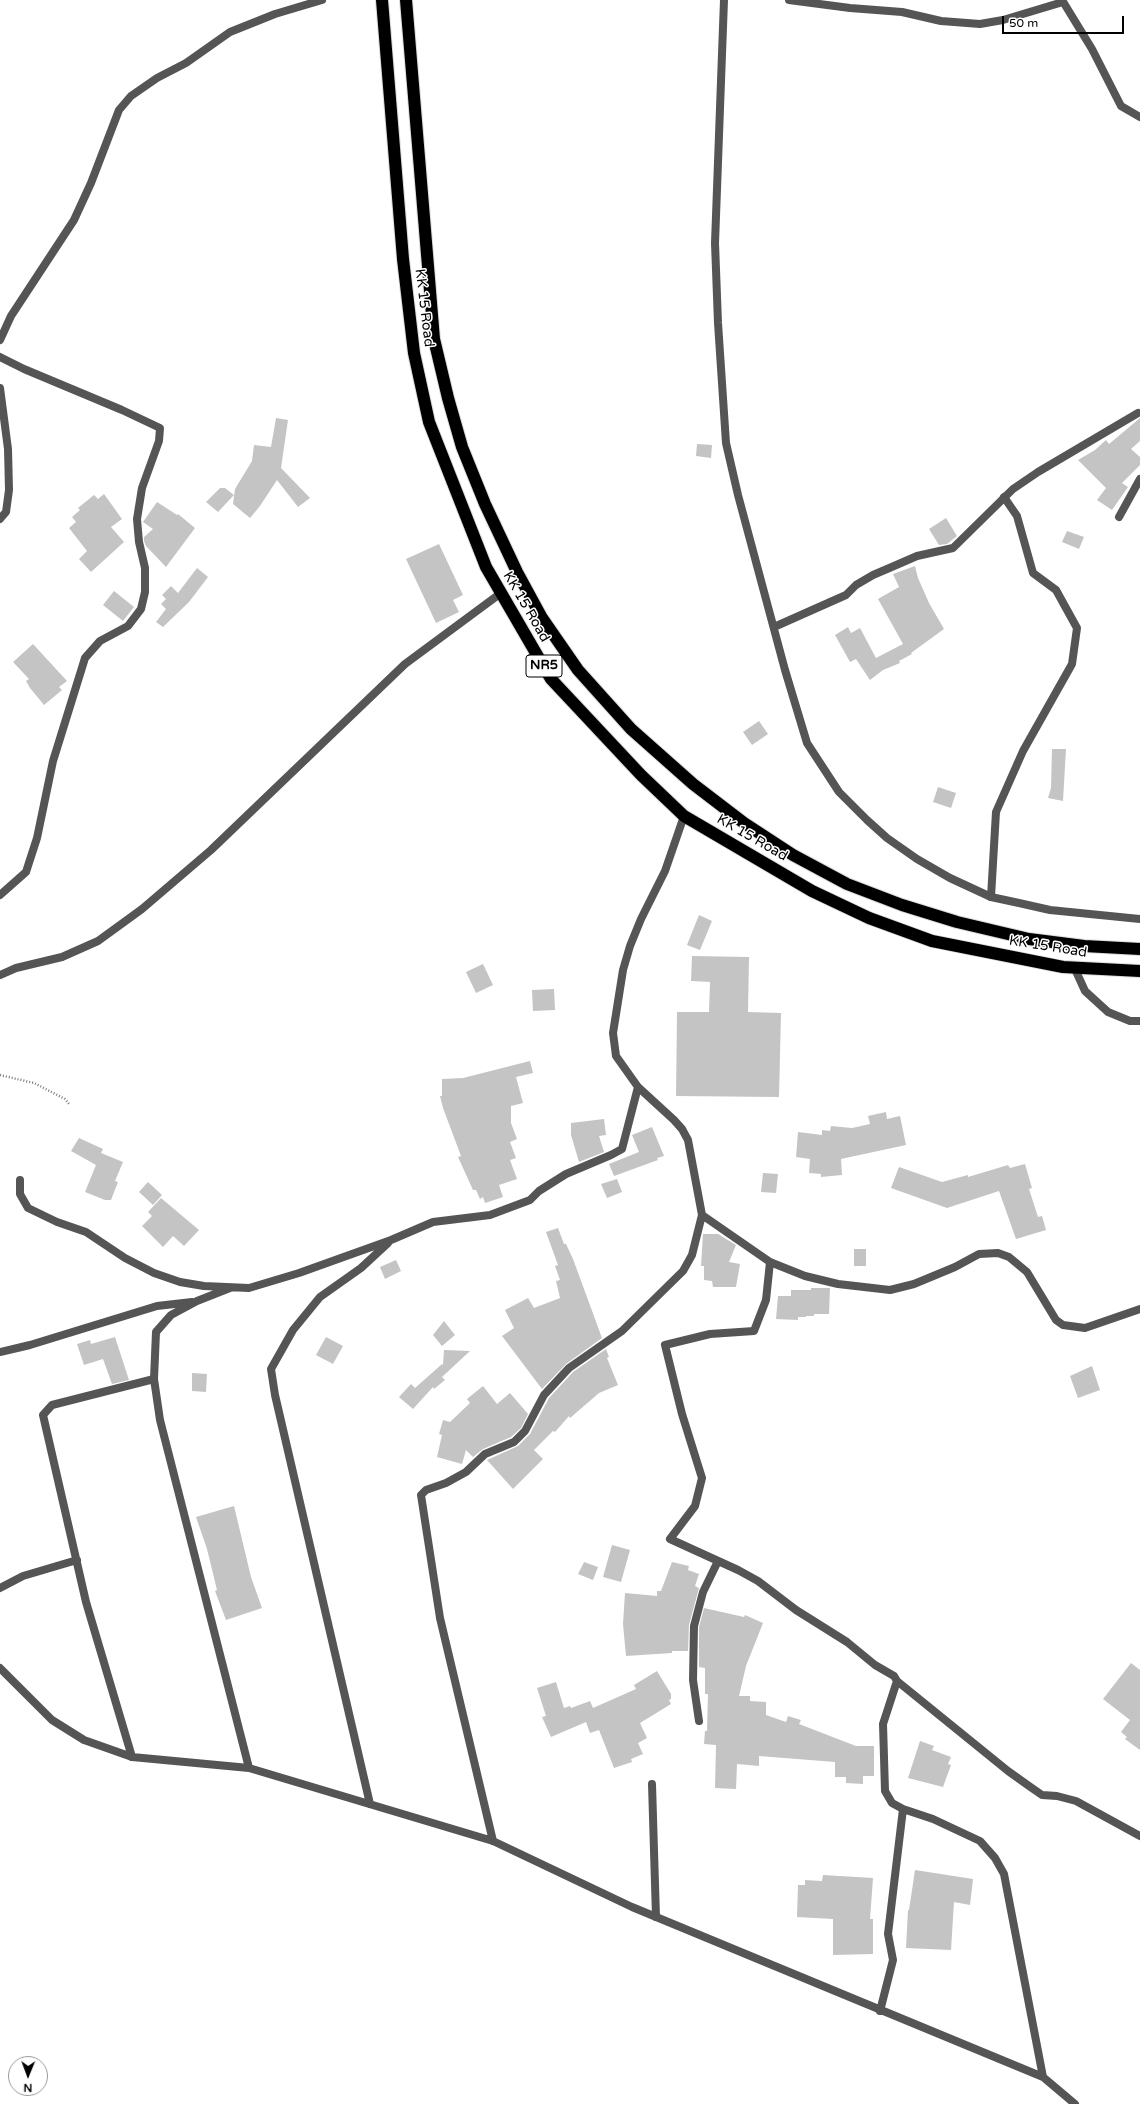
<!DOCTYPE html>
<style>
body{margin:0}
#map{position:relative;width:1140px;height:2104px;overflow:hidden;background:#fff;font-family:"Varela Round",sans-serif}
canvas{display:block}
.north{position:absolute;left:8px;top:2056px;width:40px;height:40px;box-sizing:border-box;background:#fff;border:1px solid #999;border-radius:50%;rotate:181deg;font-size:11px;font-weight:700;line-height:16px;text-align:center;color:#000}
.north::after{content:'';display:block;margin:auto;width:14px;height:18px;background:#000;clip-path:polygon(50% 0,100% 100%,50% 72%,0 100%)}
.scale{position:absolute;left:1002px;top:16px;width:122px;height:18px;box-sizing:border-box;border:2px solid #000;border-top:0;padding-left:5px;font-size:12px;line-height:14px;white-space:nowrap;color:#000;-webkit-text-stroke:3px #fff;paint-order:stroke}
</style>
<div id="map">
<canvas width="1140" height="2104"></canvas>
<div class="north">N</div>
<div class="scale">50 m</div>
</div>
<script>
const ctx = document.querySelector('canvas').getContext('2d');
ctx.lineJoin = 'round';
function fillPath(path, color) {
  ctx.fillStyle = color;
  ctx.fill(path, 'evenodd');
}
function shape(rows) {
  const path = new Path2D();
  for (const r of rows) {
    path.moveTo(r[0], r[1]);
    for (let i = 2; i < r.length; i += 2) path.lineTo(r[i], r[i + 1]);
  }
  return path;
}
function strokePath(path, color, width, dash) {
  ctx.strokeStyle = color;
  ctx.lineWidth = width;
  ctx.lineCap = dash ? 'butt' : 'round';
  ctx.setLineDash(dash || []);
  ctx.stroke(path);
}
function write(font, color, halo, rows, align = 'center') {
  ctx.font = font + ' "Varela Round",sans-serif';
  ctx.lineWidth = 3;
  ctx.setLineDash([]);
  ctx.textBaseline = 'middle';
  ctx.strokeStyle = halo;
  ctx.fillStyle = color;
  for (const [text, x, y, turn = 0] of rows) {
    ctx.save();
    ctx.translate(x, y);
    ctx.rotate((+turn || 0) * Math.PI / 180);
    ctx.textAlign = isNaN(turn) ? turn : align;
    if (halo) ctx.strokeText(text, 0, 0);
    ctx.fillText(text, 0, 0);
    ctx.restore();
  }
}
const building = shape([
 [276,418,288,420,281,468,310,498,298,507,277,480,260,506,250,518,233,504,235,489,252,461,254,445,271,447],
 [1140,418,1140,441,1131,449,1140,457,1140,465,1122,483,1128,487,1112,510,1097,500,1106,488,1078,460,1095,450,1106,440,1109,444],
 [697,444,712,445,711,458,696,456],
 [220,488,225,488,234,495,218,512,206,502],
 [104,494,122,519,111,527,124,542,91,572,79,559,87,551,69,528,76,522,72,517,80,510,78,508,94,495,98,499],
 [157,502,177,515,178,514,195,528,166,567,146,546,144,541,144,537,153,529,143,522],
 [946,518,957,536,947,544,939,545,929,529],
 [1067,531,1084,537,1079,549,1062,542],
 [439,544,463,595,453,600,459,612,436,623,406,559],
 [915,566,918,578,929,603,944,629,911,653,912,654,899,661,900,663,883,670,870,680,856,659,850,662,835,635,848,627,851,633,860,628,876,658,903,644,878,599,899,587,893,574],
 [197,568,208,577,189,602,163,627,156,622,166,609,161,604,166,599,162,595,171,586,178,593],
 [114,591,134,607,123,621,103,605],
 [33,644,67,681,59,687,62,690,44,705,30,688,26,681,29,679,13,662],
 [759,721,768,734,752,745,743,732],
 [1052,749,1066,749,1063,801,1048,798,1051,788],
 [938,787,956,793,951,808,933,802],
 [699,915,712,921,700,950,687,945],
 [692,956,749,957,748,1012,781,1013,779,1097,676,1096,677,1012,709,1012,710,982,691,981],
 [483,964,493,985,476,993,466,972],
 [554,989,555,1010,533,1011,532,990],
 [530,1061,533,1073,516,1077,523,1103,511,1106,511,1123,517,1139,510,1142,516,1158,510,1160,517,1179,499,1185,503,1197,485,1203,483,1197,480,1199,476,1190,473,1190,458,1157,461,1156,443,1108,440,1096,442,1096,442,1079,463,1078],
 [886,1112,887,1119,900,1116,906,1145,841,1159,842,1175,821,1177,821,1174,809,1173,810,1159,796,1157,798,1132,822,1135,822,1130,830,1131,831,1126,852,1128,870,1124,868,1116],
 [604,1119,606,1135,599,1136,604,1152,579,1162,571,1135,571,1123],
 [652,1127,664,1156,657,1158,658,1160,614,1176,609,1164,639,1152,632,1135],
 [79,1138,103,1149,101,1153,123,1162,115,1181,118,1182,111,1200,105,1200,85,1192,96,1165,71,1151],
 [1025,1164,1032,1188,1029,1189,1038,1217,1042,1216,1046,1230,1016,1239,999,1191,947,1208,891,1188,899,1167,942,1182,968,1175,968,1177,1008,1165,1010,1168],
 [763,1173,778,1174,776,1193,761,1192],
 [617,1179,622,1192,607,1198,601,1184],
 [148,1182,162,1195,153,1205,139,1192],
 [161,1198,199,1230,184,1246,173,1236,163,1247,142,1226,152,1216,148,1212],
 [558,1228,564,1244,566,1244,573,1259,602,1338,566,1364,542,1389,502,1336,514,1328,505,1310,528,1298,534,1308,560,1298,556,1281,560,1280,555,1266,558,1265,546,1232],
 [703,1234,718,1234,736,1245,729,1262,740,1264,736,1287,713,1287,712,1281,704,1280,704,1266,701,1266],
 [854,1249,866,1249,866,1266,854,1266],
 [396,1260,401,1271,385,1279,380,1267],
 [811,1288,830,1288,829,1314,814,1314,814,1316,806,1316,806,1317,798,1317,798,1320,776,1319,778,1296,791,1296,791,1290,811,1290],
 [444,1321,455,1335,442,1346,433,1335],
 [115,1337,129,1380,112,1384,103,1359,84,1365,77,1344,90,1340,91,1344],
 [326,1337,343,1346,333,1364,316,1355],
 [606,1349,609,1357,607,1358,618,1385,599,1393,570,1418,569,1416,555,1432,553,1431,534,1450,543,1459,513,1489,487,1460,518,1446,530,1434,549,1398,573,1372],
 [444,1350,470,1351,442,1377,445,1380,434,1389,433,1387,413,1409,399,1397,411,1384,415,1388,442,1364,443,1365],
 [1092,1366,1100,1390,1078,1398,1070,1376],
 [192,1373,207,1374,206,1392,192,1391],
 [483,1386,497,1404,510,1393,528,1414,521,1428,511,1437,483,1449,473,1457,466,1450,462,1464,437,1457,442,1435,439,1434,443,1420,450,1422,470,1403,467,1399],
 [234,1506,251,1577,262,1608,226,1620,215,1591,217,1590,207,1549,196,1517],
 [612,1545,630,1550,621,1582,603,1577],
 [584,1562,598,1567,593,1580,578,1574],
 [672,1562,689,1566,688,1570,699,1574,695,1586,699,1588,689,1625,688,1651,672,1651,672,1653,626,1656,623,1624,625,1593,657,1596,657,1591,661,1591],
 [704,1608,744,1617,745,1615,763,1623,746,1666,739,1696,750,1696,750,1701,766,1702,766,1715,786,1722,788,1716,801,1720,799,1724,856,1746,874,1746,874,1776,863,1776,863,1784,846,1783,846,1777,835,1777,835,1762,759,1756,759,1766,737,1764,736,1789,715,1788,716,1745,704,1744,705,1731,707,1731,708,1694,705,1694,705,1668,699,1667,699,1627],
 [1131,1663,1140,1670,1140,1750,1125,1739,1127,1737,1121,1732,1130,1720,1103,1699],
 [657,1671,671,1694,671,1699,669,1700,671,1704,640,1723,647,1738,638,1743,643,1754,631,1759,632,1762,614,1768,599,1730,590,1733,586,1722,551,1737,542,1717,546,1716,537,1688,556,1682,564,1708,570,1706,571,1708,590,1701,593,1708,636,1689,634,1685],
 [920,1741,934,1746,932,1750,951,1757,948,1764,951,1765,943,1787,908,1778],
 [915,1870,973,1879,970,1905,954,1902,951,1950,906,1948,908,1910,909,1910],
 [823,1875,873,1878,870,1919,873,1919,873,1954,833,1955,833,1919,797,1917,798,1885,805,1885,805,1880,822,1881]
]);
const path = shape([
 [0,1075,34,1083,65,1099,69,1104]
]);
const lane = shape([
 [991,897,996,812,1023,751,1072,664,1077,628,1056,590,1033,573,1017,516,1004,497],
 [1075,969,1085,991,1108,1012,1130,1021,1140,1021],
 [652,1784,656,1917]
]);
const street = shape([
 [724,0,715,243,718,323,726,443,738,495,785,670,807,743,839,792,867,820,887,838,917,859,950,878,991,897,1019,903,1050,910,1140,919],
 [789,0,850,8,902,12,941,21,980,24,1003,20,1063,2],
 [1062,0,1092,49,1121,106,1140,117],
 [0,340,11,316,74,220,91,183,119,110,131,96,157,78,186,63,230,32,275,14,322,0],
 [0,357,24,369,122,410,160,428,159,441,142,488,137,519,139,542,145,568,145,592,141,609,128,626,100,641,85,658,53,761,37,838,26,872,0,895],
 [0,388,8,449,9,490,6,512,0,519],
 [1119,517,1140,479],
 [774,627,846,595,856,585,873,575,894,566,917,556,953,548,1013,489,1038,472,1138,413],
 [684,816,665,871,641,919,630,946,623,970,613,1033,616,1056,638,1087,674,1120,682,1129,688,1140,702,1215,770,1262,805,1276,838,1284,890,1290,914,1284,955,1267,979,1254,998,1253,1009,1257,1027,1272,1056,1320,1063,1325,1085,1328,1140,1309],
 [0,975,16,968,62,957,98,941,142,909,211,850,405,664,501,593],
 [20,1180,20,1194,28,1208,57,1222,86,1232,125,1258,154,1273,180,1282,204,1286,249,1288,299,1273,391,1240,433,1222,490,1215,530,1200,539,1191,566,1174,611,1155,622,1149,638,1087],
 [770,1262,766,1300,754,1331,710,1334,665,1345,682,1414,702,1478,695,1506,670,1539,738,1570,758,1581,796,1610,847,1642,875,1665,894,1676,897,1681,1008,1771,1029,1786,1042,1795,1057,1796,1076,1801,1140,1836],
 [230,1288,197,1301,171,1315,156,1332,154,1379,160,1420,249,1768],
 [0,1352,30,1345,157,1306,192,1302],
 [0,1588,23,1576,77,1560],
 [0,1668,52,1720,84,1740,132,1757,249,1768,493,1841,632,1907,1043,2077,1075,2104],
 [897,1681,883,1724,885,1791,892,1803,903,1809,933,1819,980,1841,995,1858,1004,1874,1043,2077],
 [699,1721,693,1680,694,1626,703,1592,718,1561],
 [132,1757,86,1602,43,1415,52,1405,154,1379],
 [370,1804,275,1395,271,1369,293,1330,320,1297,361,1268,388,1243],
 [493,1841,440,1618,421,1495,426,1490,446,1483,466,1472,485,1454,514,1442,525,1431,544,1395,569,1368,622,1331,683,1271,692,1255,702,1215],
 [880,2011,893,1960,888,1934,903,1809]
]);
const highway = shape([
 [382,0,403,259,414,353,429,422,486,567,551,679,641,775,684,816,812,891,869,918,932,941,1063,967,1140,971],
 [406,0,434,339,448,398,462,447,485,504,517,572,542,618,578,670,631,729,693,784,744,823,793,855,847,884,902,905,957,922,1029,939,1084,946,1140,949]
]);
const shields = [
 [544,666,36]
];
const shieldNames = [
 ["NR5",544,666]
];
const streetNames = [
 ["KK 15 Road",424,308,83],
 ["KK 15 Road",526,607,60],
 ["KK 15 Road",752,838,30],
 ["KK 15 Road",1048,947,9]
];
fillPath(building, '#c4c4c4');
strokePath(highway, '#dbdbdb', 14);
strokePath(path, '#777', 2.5, [1, 2]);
strokePath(lane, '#555', 8);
strokePath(street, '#555', 8);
strokePath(highway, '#000', 12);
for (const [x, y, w] of shields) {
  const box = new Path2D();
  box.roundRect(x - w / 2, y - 11, w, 22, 3);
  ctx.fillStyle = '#fff';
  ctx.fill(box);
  strokePath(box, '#000', 1);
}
write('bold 13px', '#000', null, shieldNames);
write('14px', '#000', '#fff', streetNames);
</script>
